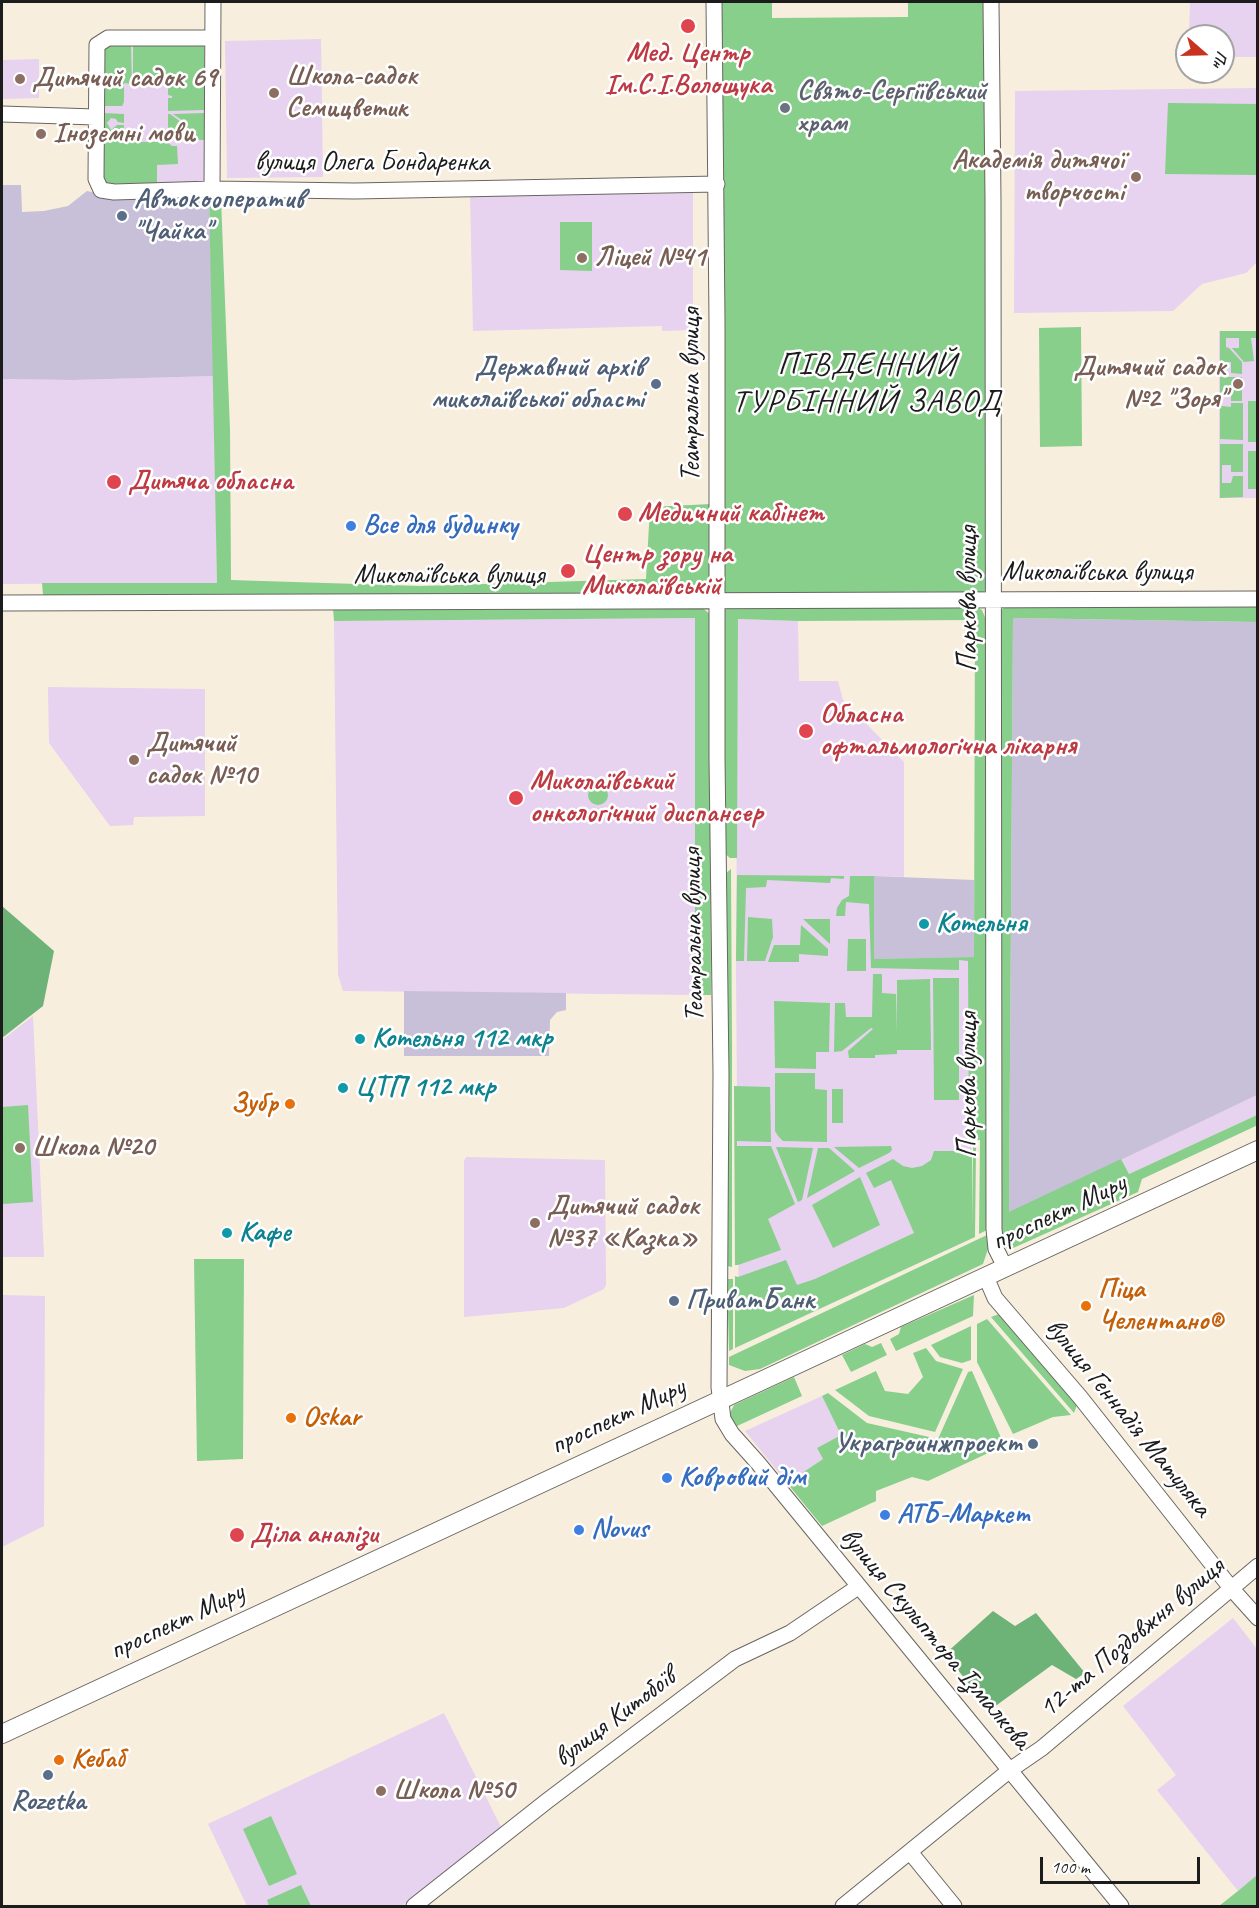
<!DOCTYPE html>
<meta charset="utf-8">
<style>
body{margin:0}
#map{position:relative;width:1259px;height:1908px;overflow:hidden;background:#f8eede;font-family:Caveat,sans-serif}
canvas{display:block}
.frame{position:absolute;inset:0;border:3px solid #1c1c1c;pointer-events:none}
.north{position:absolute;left:1175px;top:24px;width:60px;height:60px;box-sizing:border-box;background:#fff;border:2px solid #a4a4a4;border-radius:50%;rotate:110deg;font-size:16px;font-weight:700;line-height:24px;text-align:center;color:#1c1c1c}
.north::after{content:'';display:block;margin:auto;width:21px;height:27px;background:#c8321e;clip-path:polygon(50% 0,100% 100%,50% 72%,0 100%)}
.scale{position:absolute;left:1040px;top:1857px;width:160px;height:27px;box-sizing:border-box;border:3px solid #1c1c1c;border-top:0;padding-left:8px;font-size:18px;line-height:21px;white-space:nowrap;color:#1c1c1c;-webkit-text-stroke:4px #fff;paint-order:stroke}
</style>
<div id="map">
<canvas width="1259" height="1908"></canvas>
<div class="frame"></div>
<div class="north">Пн</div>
<div class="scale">100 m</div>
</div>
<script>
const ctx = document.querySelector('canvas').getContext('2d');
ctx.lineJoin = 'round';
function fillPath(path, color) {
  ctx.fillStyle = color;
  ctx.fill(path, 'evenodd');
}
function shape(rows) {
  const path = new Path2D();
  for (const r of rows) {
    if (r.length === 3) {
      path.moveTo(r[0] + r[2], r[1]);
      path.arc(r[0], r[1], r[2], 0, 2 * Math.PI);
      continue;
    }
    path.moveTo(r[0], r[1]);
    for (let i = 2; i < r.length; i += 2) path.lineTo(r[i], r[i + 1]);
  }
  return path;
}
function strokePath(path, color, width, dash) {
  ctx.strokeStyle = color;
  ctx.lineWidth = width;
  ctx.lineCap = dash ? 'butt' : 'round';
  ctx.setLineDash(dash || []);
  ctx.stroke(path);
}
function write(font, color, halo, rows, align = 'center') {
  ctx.font = font + ' Caveat,sans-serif';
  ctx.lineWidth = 5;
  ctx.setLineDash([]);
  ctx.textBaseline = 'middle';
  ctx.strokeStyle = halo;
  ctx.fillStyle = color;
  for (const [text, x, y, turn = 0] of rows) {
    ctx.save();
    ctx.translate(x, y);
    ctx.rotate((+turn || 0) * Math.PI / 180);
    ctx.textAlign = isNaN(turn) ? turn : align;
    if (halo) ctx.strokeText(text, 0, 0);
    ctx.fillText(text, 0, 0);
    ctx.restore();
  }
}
const built = shape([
 [1190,2,1257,2,1257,57,1223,57,1223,36,1189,36],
 [321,39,323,177,227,178,225,41],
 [205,43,205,183,103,184,102,47,105,44],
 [39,59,39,98,2,99,2,60],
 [1257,88,1257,262,1246,273,1202,284,1173,311,1014,313,1015,91],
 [693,193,693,330,662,331,662,326,473,331,470,195],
 [1219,331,1257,331,1257,498,1219,498],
 [214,376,217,583,2,584,2,379,73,380],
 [695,618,695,995,343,991,338,975,334,621],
 [738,619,798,621,799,681,838,681,843,700,904,762,904,877,874,876,974,957,971,1227,965,1235,739,1339,736,972],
 [48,687,205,689,205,816,134,817,133,825,110,826,49,743],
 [33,1016,44,1257,2,1257,2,1040],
 [1257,1095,1257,1115,1129,1174,1121,1159],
 [466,1157,605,1160,606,1285,604,1289,564,1308,464,1317,464,1161],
 [2,1295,45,1296,44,1526,2,1547],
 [822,1396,841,1435,817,1448,823,1459,787,1483,745,1431],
 [1233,1618,1257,1649,1257,1875,1238,1891,1157,1790,1176,1775,1123,1706],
 [444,1713,501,1827,402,1906,247,1906,208,1824]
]);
const industrial = shape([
 [2,185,21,185,22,212,44,211,68,206,87,191,111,196,209,194,214,376,73,380,2,379],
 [1013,618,1257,622,1257,1095,1009,1213],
 [874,876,974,880,974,957,874,959],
 [404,991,566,993,566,1010,557,1012,550,1020,549,1056,404,1056]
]);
const green = shape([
 [721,2,772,2,772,18,908,17,908,2,985,2,987,590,983,592,727,594,725,592],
 [131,44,132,84,124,83,124,102,122,106,103,106,102,47,106,45],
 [133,44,204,44,204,110,168,111,168,98,172,98,172,96,168,95,168,88,176,83,168,86,167,84,150,84,150,77,148,84,133,84],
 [1168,103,1257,104,1257,175,1165,174],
 [103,113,124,114,124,123,118,122,116,119,111,118,107,123,111,130,117,125,124,125,123,142,125,144,126,142,167,142,172,146,177,146,178,164,157,165,157,183,103,184],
 [204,113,204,140,171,139,168,138,168,114,170,114,185,125,186,123,173,114],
 [209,194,221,198,230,430,231,580,420,586,646,579,650,507,711,504,711,581,708,589,700,593,45,597,43,595,42,583,217,583],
 [560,222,592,222,592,271,560,270],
 [1081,327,1082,446,1040,447,1039,328],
 [1220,331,1257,331,1257,338,1251,338,1254,361,1244,362,1232,348,1239,348,1239,338,1226,338,1226,347,1229,348,1242,362,1242,374,1231,373,1231,362,1220,363,1220,377,1242,377,1242,401,1231,401,1231,393,1222,392,1222,406,1231,407,1231,403,1243,403,1243,440,1220,439],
 [1248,401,1257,401,1257,409,1256,410,1257,442,1248,442],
 [1220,444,1243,444,1243,472,1231,472,1231,465,1222,465,1222,483,1231,483,1233,476,1243,476,1243,497,1220,498],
 [1248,451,1257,451,1257,489,1248,489],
 [1005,606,1258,606,1257,622,1013,618,1009,1212,1121,1159,1129,1174,1257,1115,1258,1125,1142,1179,1138,1192,1011,1249,1006,1248,1002,1244,1000,1224,1000,612],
 [701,607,710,614,711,995,695,995,695,618,334,621,333,608],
 [977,607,982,610,987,622,987,1230,979,1234,980,1140,969,1140,968,961,959,960,959,970,871,968,869,904,846,902,845,916,836,916,837,908,842,900,849,896,850,876,874,876,874,959,974,957,975,620,798,621,738,619,737,858,730,858,724,853,724,610,727,608],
 [598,795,10],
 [731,869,732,1049,732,1267,727,1266,726,873],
 [737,875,844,876,844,879,831,878,830,883,767,880,766,887,746,888,744,961,736,961],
 [748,917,772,919,773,937,765,961,747,961],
 [803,919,830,919,830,944],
 [801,925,828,949,828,956,799,954,799,962,768,962,774,945,800,945],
 [848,939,866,939,866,971,847,971],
 [873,974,882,974,882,993,896,994,897,1033,897,980,930,979,931,1050,897,1050,897,1054,875,1055,875,1058,849,1058,848,1051,873,1029,871,1028,842,1051,834,1052,835,1003,845,1003,846,1017,872,1017],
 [933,978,959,978,959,1100,934,1100],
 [774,1001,830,1003,829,1052,816,1052,816,1069,775,1068],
 [775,1073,815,1073,815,1089,827,1090,827,1142,783,1141,778,1136,775,1131],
 [734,1086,770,1087,771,1142,737,1141,737,1146,771,1146,795,1204,768,1219,781,1250,738,1265,735,1265],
 [832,1089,843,1089,843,1123,832,1123],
 [28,1105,33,1202,2,1204,2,1107],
 [891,1146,892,1150,889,1153,859,1168,834,1147],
 [776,1147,813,1148,802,1200,798,1202],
 [973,1147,976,1148,975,1237,735,1348,735,1276,738,1277,786,1260,797,1285,815,1279,914,1233,891,1180,874,1188,866,1173,893,1159,903,1166,912,1168,922,1166,931,1160,934,1151,972,1151,972,1227],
 [818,1148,829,1148,855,1171,807,1198],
 [860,1177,880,1225,833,1248,812,1205],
 [987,1235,988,1249,983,1264,760,1369,745,1371,729,1365,729,1357],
 [194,1259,244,1259,243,1459,197,1461],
 [727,1279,733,1279,733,1349,729,1351],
 [974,1295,973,1316,896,1351,890,1339,899,1334,901,1327],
 [999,1314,1075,1401,1077,1405,1074,1413,991,1317],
 [987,1319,1071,1415,1053,1417,1013,1434,977,1362,977,1324],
 [971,1326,971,1360,962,1363,940,1357,931,1345],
 [881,1343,887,1355,851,1372,842,1355,865,1344,872,1347],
 [926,1348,936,1361,963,1369,935,1432,869,1416,835,1390,876,1371,885,1391,908,1394,923,1377,913,1353],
 [972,1371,1002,1440,999,1448,928,1481,912,1477,876,1491,876,1501,822,1526,787,1483,823,1459,817,1448,841,1435,822,1396,828,1393,867,1423,938,1439,968,1372],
 [794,1377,802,1396,735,1427,731,1421,730,1413,734,1405],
 [271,1816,297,1874,269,1886,243,1829],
 [1257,1875,1257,1906,1219,1906,1238,1891],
 [301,1885,311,1906,269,1906,267,1900]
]);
const forest = shape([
 [2,906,54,951,43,1006,2,1038],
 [993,1611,1015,1626,1036,1613,1085,1673,1076,1679,1052,1665,990,1710,945,1654]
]);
const minor = shape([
 [714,2,717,323,717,758,721,1074,719,1387,723,1419,732,1434,758,1463,1121,1906],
 [991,2,993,200,994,1229,996,1249,1005,1267],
 [213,38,108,38,97,45,96,179,101,190,114,192,212,189,355,191,717,184],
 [2,114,95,117],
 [212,189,213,2],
 [2,603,1258,599],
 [986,1277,995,1298,1080,1397,1231,1588,1258,1618],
 [910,1852,954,1906],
 [414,1906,547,1801,735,1659,790,1633,858,1587],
 [843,1906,1010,1770,1042,1748,1258,1566]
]);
const major = shape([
 [2,1734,1258,1150]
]);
const markers = [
 [688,26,8,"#e0444e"],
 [20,79,6,"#8d6e63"],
 [274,93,6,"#8d6e63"],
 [785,108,6,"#6b7280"],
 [41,134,6,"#8d6e63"],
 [1136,177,6,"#8d6e63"],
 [122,216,6,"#5c6f8a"],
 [582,258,6,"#8d6e63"],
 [656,384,6,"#5c6f8a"],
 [1238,384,6,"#8d6e63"],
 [114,482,8,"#e0444e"],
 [625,514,8,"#e0444e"],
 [351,526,6,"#3f7fe0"],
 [568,571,8,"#e0444e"],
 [806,731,8,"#e0444e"],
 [134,760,6,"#8d6e63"],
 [516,798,8,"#e0444e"],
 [924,924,6,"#0f9aa8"],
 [360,1039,6,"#0f9aa8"],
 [343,1088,6,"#0f9aa8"],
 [290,1104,6,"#e8710a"],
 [20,1148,6,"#8d6e63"],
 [535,1223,6,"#8d6e63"],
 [227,1233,6,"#0f9aa8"],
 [674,1301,6,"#5c6f8a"],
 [1086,1306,6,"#e8710a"],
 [291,1418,6,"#e8710a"],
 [1033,1444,6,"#5c6f8a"],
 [667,1478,6,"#3f7fe0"],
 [885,1515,6,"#3f7fe0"],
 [579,1530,6,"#3f7fe0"],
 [237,1535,8,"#e0444e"],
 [59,1760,6,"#e8710a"],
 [48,1775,6,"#5c6f8a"],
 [381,1791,6,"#8d6e63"]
];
const healthNames = [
 ["Мед. Центр",688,54,"center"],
 ["Ім.С.І.Волощука",688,86,"center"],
 ["Дитяча обласна",128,482],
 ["Медичний кабінет",638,514],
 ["Центр зору на",582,555],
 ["Миколаївській",582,587],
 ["Обласна",820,715],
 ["офтальмологічна лікарня",820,747],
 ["Миколаївський",530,782],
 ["онкологічний диспансер",530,814],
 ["Діла аналізи",250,1535]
];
const educationNames = [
 ["Школа-садок",286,77],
 ["Семицветик",286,109],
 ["Дитячий садок 69",32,79],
 ["Іноземні мови",53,134],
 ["Академія дитячої",1124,161,"right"],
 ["творчості",1124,193,"right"],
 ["Ліцей №41",594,258],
 ["Дитячий садок",1226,368,"right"],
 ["№2 \"Зоря\"",1226,400,"right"],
 ["Дитячий",146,744],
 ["садок №10",146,776],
 ["Школа №20",32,1148],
 ["Дитячий садок",547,1207],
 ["№37 «Казка»",547,1239],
 ["Школа №50",393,1791]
];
const worshipNames = [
 ["Свято-Сергіївський",797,92],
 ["храм",797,124]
];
const streetNames = [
 ["вулиця Олега Бондаренка",372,163],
 ["Театральна вулиця",692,395,-90],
 ["Миколаївська вулиця",1097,573],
 ["Миколаївська вулиця",449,576],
 ["Паркова вулиця",969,599,-90],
 ["Театральна вулиця",694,935,-91],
 ["Паркова вулиця",969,1085,-90],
 ["проспект Миру",1059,1213,-25],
 ["проспект Миру",618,1417,-25],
 ["вулиця Геннадія Матуляка",1128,1418,51],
 ["проспект Миру",177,1622,-25],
 ["12-та Поздовжня вулиця",1132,1638,-40],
 ["вулиця Скульптора Ізмалкова",935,1639,50],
 ["вулиця Китобоїв",615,1718,-37]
];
const serviceNames = [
 ["Автокооператив",134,200],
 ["\"Чайка\"",134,232],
 ["Державний архів",644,368,"right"],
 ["миколаївської області",644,400,"right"],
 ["ПриватБанк",686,1301],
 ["Украгроинжпроект",1021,1444,"right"],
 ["Rozetka",48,1802,"center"]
];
const shopNames = [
 ["Все для будинку",363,526],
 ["Ковровий дім",679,1478],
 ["АТБ-Маркет",897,1515],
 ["Novus",591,1530]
];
const cultureNames = [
 ["Котельня",936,924],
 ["Котельня 112 мкр",372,1039],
 ["ЦТП 112 мкр",355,1088],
 ["Кафе",239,1233]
];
const foodNames = [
 ["Зубр",278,1104,"right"],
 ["Піца",1098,1290],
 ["Челентано®",1098,1322],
 ["Oskar",303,1418],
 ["Кебаб",71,1760]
];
const quarterNames = [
 ["ПІВДЕННИЙ",867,366],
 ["ТУРБІННИЙ ЗАВОД",867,403]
];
fillPath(built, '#e7d2ef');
fillPath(industrial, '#c8bfd8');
fillPath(green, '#87cf8b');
fillPath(forest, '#6db277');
strokePath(minor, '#696660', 17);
strokePath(major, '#696660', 20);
strokePath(minor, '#fff', 15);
strokePath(major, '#fff', 18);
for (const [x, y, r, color] of markers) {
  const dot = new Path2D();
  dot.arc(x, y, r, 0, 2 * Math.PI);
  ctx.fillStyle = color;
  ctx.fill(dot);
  strokePath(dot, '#fff', 2);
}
write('bold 28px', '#be3a42', '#fff', healthNames, 'left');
write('bold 28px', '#785e54', '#fff', educationNames, 'left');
write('bold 28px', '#5b616d', '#fff', worshipNames, 'left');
write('28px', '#1c1c1c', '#fff', streetNames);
write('bold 28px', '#4e5e75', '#fff', serviceNames, 'left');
write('bold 28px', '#366cbe', '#fff', shopNames, 'left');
write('bold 28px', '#0d838f', '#fff', cultureNames, 'left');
write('bold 28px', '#c56008', '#fff', foodNames, 'left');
ctx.letterSpacing = '1.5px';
write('32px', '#1c1c1c', '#fff', quarterNames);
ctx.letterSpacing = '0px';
</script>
